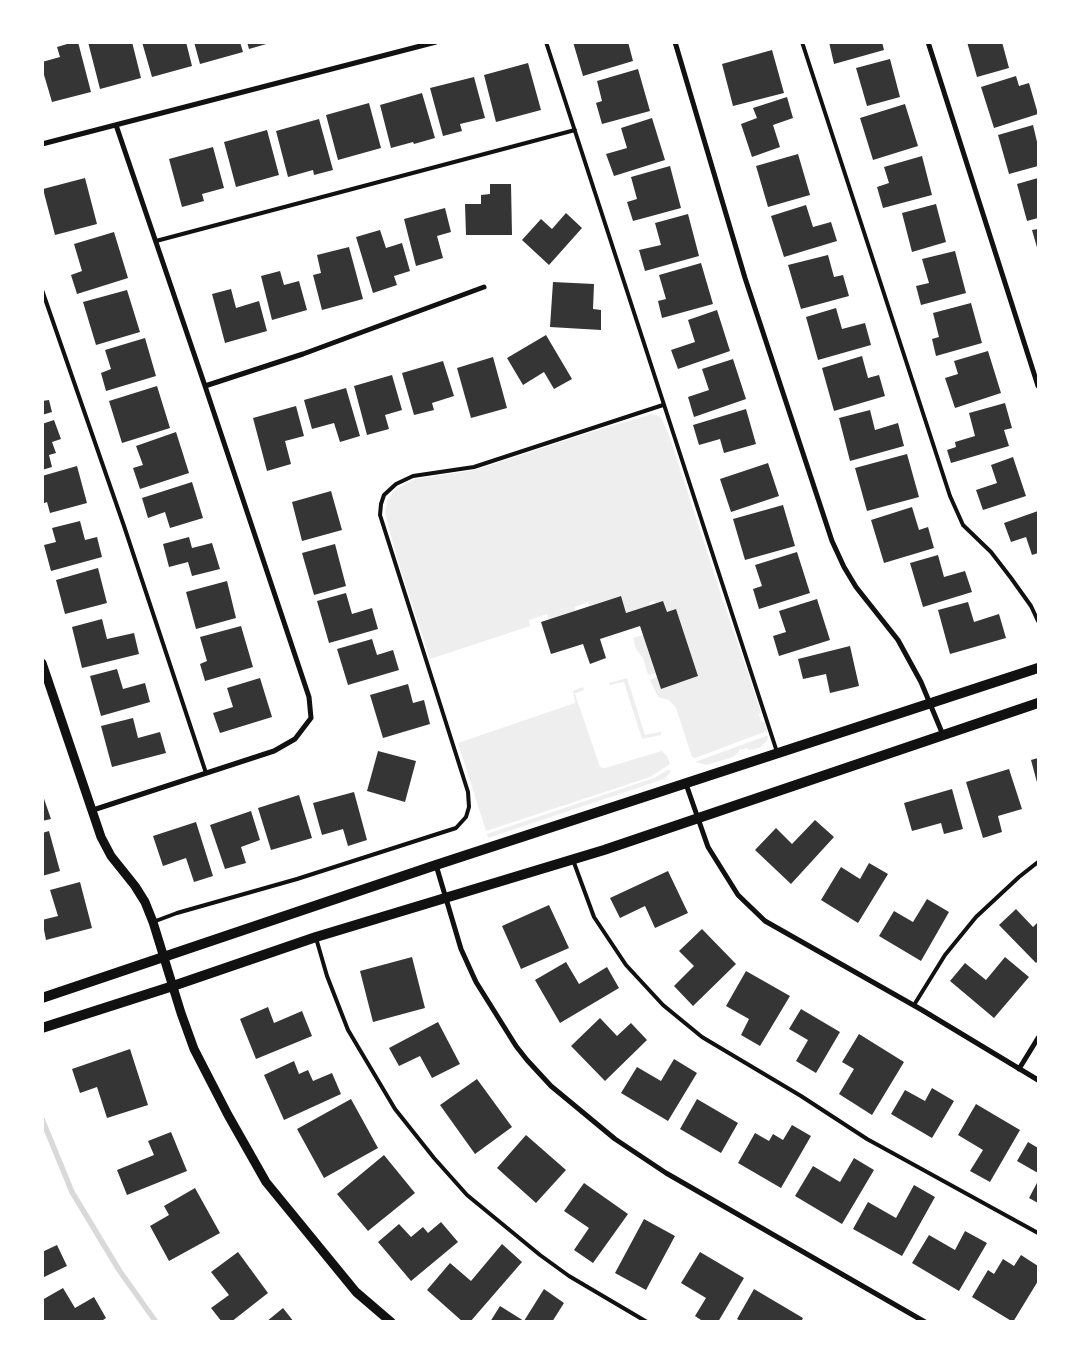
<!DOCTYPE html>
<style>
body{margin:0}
#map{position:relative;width:1081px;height:1364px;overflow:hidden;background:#fff;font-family:"Titillium Web",sans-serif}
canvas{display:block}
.frame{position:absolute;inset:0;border:44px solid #fff;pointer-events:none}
</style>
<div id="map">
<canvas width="1081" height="1364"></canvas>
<div class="frame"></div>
</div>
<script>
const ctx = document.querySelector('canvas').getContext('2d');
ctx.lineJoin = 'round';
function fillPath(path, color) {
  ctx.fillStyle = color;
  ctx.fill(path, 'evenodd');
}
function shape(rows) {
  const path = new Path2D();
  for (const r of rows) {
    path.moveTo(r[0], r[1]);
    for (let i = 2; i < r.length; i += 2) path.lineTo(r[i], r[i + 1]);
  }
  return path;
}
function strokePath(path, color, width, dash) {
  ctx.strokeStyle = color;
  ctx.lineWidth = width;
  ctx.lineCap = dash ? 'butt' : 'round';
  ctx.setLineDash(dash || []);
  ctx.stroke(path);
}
const green = shape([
 [653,414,661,417,670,438,720,592,751,682,761,713,759,714,761,722,764,722,767,731,695,758,692,757,676,708,669,700,658,697,650,680,657,677,661,689,698,676,676,609,667,612,663,601,656,604,654,601,649,602,650,605,626,613,620,596,589,606,588,602,575,607,575,611,549,620,547,614,529,620,530,626,430,659,397,558,385,513,387,501,395,490,415,479,475,470,604,428],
 [643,635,655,673,648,675,643,658,636,649,633,638],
 [627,678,645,735,660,732,661,732,661,735,642,739,624,682,609,685,609,683],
 [583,687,584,690,576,693,575,694,600,767,605,768,662,751,667,756,670,764,650,777,486,831,458,743,575,703,573,691],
 [766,736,768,736,767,741,759,748,749,750,747,748,739,750,739,752,733,757,706,765,695,762],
 [668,770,671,770,670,773,664,779,488,838,487,834,654,778]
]);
const stream = shape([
 [42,1119,72,1192,119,1270,156,1322]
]);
const building = shape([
 [74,42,78,42,91,92,52,102,42,68,42,62,60,57,57,47],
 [88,42,132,42,141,78,100,89],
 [142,42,186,42,192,66,152,77],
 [194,42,240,42,243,52,200,64],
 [247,42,270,42,270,43,249,49],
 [573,42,628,42,633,61,583,76],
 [829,42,882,42,884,50,834,64],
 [967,42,1002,42,1009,68,977,77],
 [772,50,784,93,733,106,722,64],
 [890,59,900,97,867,106,856,68],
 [528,63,541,110,496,122,484,75],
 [638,69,650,111,602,124,596,103,602,101,597,81],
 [1016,76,1019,86,1029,83,1038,114,994,128,981,87],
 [474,77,485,118,460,124,462,131,443,136,430,88],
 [422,93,435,138,414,144,413,142,391,148,380,105],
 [787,97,793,118,773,125,780,147,752,157,741,124,757,118,753,108],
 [369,103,381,148,338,160,326,115],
 [905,104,918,146,873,160,860,118],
 [652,118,665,160,614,176,606,154,627,148,621,128],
 [319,119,333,170,314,175,313,170,288,177,276,131],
 [1033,125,1038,146,1038,166,1009,174,998,135],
 [267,130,279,175,236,187,224,142],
 [213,147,224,188,202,194,204,201,182,207,169,159],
 [798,154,810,195,768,207,756,166],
 [922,156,932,195,883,208,877,187,889,183,884,167],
 [670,166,681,208,633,221,627,202,637,199,631,177],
 [85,178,97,224,55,235,43,189],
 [1038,178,1038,218,1027,221,1017,184],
 [490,184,511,184,512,235,466,235,465,204,481,204,481,195,490,194],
 [936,204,946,242,912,252,902,213],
 [806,205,813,227,831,222,837,241,784,257,771,216],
 [445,208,451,232,437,236,443,258,416,266,404,219],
 [566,213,582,228,549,265,522,240,541,219,552,229],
 [688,214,699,256,645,271,639,250,661,245,655,223],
 [1038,229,1038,251,1032,230],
 [380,230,386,248,402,243,410,271,394,276,397,285,373,293,356,237],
 [114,232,128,278,77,294,71,275,82,271,74,244],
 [349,247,363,299,322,310,313,275,321,273,317,255],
 [955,251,966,293,921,305,916,286,929,283,922,259],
 [828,255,834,277,843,275,849,296,801,309,788,265],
 [701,263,713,304,662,318,658,301,666,299,659,275],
 [280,271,284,285,299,281,307,310,272,320,261,276],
 [553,282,594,284,593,309,601,310,601,330,550,327],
 [231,289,236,308,259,301,267,331,225,343,212,294],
 [127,290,140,332,96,345,83,302],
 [971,303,982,343,936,356,932,339,939,337,933,313],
 [836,308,842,329,865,323,871,345,818,360,806,317],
 [717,310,730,351,678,369,671,350,695,342,688,320],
 [546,335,572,379,554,389,544,372,523,385,507,358],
 [145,338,156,376,106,391,101,373,111,369,105,350],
 [988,351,1001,393,955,408,945,378,958,374,954,361],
 [862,356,868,378,879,375,885,396,834,411,822,368],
 [493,357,507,408,471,418,457,368],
 [733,359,746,399,694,417,688,397,709,390,702,369],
 [443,361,454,396,432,403,434,410,414,415,402,373],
 [392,375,402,410,385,415,389,429,367,435,354,386],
 [157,386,170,428,122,443,109,401],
 [346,388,360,436,340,442,334,423,312,429,304,400],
 [49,400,52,412,42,415,42,401],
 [1005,403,1012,428,1004,430,1009,446,951,463,947,450,956,447,955,442,975,436,969,413],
 [296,406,304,436,285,441,291,464,267,471,253,418],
 [746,409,756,444,724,453,720,439,699,445,693,425],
 [870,410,875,430,898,423,904,446,850,461,839,418],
 [54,420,61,439,52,442,56,453,49,455,52,467,42,470,42,424],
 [176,432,189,473,140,489,133,468,143,465,136,446],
 [907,454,919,497,867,511,855,468],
 [1013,457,1026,496,983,510,976,490,997,483,991,465],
 [768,463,779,496,731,512,720,479],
 [77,466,87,503,50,513,47,502,42,504,42,476],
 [192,482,203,518,170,528,165,512,148,518,142,498],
 [331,491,342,530,302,541,292,502],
 [783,505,795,546,745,560,733,519],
 [912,507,919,530,928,527,934,548,884,563,871,520],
 [1038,511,1038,553,1032,555,1026,537,1011,542,1004,523],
 [80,521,85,540,97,537,102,557,51,571,44,545,56,542,52,528],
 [189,537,192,548,212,543,220,569,192,576,188,562,169,567,163,544],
 [335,544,346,586,314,595,302,553],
 [797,552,810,593,759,609,753,589,762,586,755,565],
 [938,555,944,577,965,571,972,592,923,607,910,563],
 [98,568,107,603,65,614,56,580],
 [227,581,236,618,196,629,186,592],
 [346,593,352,614,372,608,378,629,329,643,317,601],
 [621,596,626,613,663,601,667,612,676,609,698,676,661,689,640,626,600,639,606,658,590,664,583,644,551,654,541,622],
 [817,599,830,640,779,656,773,636,786,632,779,611],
 [968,602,974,622,999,614,1006,638,950,654,938,610],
 [102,619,107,639,134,633,139,654,82,668,72,627],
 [241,626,253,667,205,681,200,664,207,661,200,637],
 [372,639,377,655,393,650,399,670,348,685,337,649],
 [850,646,859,686,830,693,826,674,803,679,798,659],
 [117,669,123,689,145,683,150,702,101,716,90,676],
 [260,678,272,717,220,733,213,713,233,707,227,688],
 [408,684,413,703,424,700,430,724,383,738,370,695],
 [133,718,138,738,160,732,166,753,112,767,101,726],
 [378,751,416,761,405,802,367,791],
 [1038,758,1038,786,1031,760],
 [1009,769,1022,809,998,816,1002,832,983,838,966,782],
 [952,789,963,829,944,834,941,823,912,831,904,803],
 [354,792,367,840,348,846,343,829,322,835,313,803],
 [42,793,51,819,42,821],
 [299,795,312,838,271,850,258,808],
 [251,811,260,840,241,847,246,863,225,869,210,825],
 [815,820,834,837,791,884,755,850,776,828,792,844],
 [196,822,213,876,194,882,186,858,163,866,153,836],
 [49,831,60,871,42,876,42,833],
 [869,863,888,874,858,923,821,900,841,867,860,879],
 [668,871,688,913,655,928,645,906,620,918,610,898],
 [80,882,92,928,46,940,42,920,58,916,50,890],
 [927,899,949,912,921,961,879,936,894,911,913,922],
 [549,905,569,948,521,969,502,926],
 [1016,909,1033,927,1038,922,1038,961,1036,963,999,925],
 [702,929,736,964,693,1006,674,986,694,966,679,951],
 [412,957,425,1008,373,1022,360,971],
 [1005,957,1029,977,994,1018,950,981,965,963,986,980],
 [566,962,579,984,607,967,619,988,560,1023,535,980],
 [746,971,790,996,760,1046,741,1035,749,1019,726,1006],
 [268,1007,274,1023,302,1011,312,1036,256,1059,240,1019],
 [801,1009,840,1032,816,1073,796,1061,808,1040,789,1029],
 [600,1018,617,1036,631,1023,647,1040,605,1081,571,1046],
 [438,1022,460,1064,432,1078,420,1056,399,1066,389,1048],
 [859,1034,904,1062,872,1115,839,1094,854,1069,842,1062],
 [130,1049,148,1105,107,1118,97,1087,80,1093,72,1069],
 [674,1059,697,1073,668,1121,621,1093,637,1067,661,1081],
 [294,1061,299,1074,308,1070,313,1081,332,1073,341,1094,284,1120,264,1075],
 [477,1079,512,1127,475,1154,440,1105],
 [932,1088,954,1101,932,1138,891,1114,905,1090,925,1101],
 [351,1099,378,1148,324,1178,297,1129],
 [697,1099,738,1123,721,1153,680,1129],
 [976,1104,1020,1130,990,1182,970,1171,983,1150,958,1135],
 [792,1125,811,1136,781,1188,738,1163,755,1133,769,1141,773,1134,783,1140],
 [171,1132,187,1171,127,1195,117,1170,154,1155,148,1141],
 [526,1135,566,1170,536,1203,497,1168],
 [1028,1142,1038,1148,1038,1173,1017,1161],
 [384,1155,415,1193,368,1231,337,1194],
 [854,1158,874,1170,842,1224,795,1196,813,1166,840,1182],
 [1038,1181,1038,1203,1029,1198],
 [584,1183,628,1214,593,1263,574,1250,589,1228,564,1211],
 [914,1185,935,1197,902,1256,853,1229,868,1202,896,1218],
 [195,1188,220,1233,169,1261,150,1226,169,1215,164,1206],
 [644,1219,675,1236,646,1290,615,1273],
 [441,1222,458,1242,411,1281,378,1242,399,1224,411,1237,423,1227,428,1233],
 [965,1231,987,1243,959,1291,912,1263,929,1235,955,1250],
 [502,1244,522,1262,470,1322,463,1322,427,1290,450,1263,471,1281],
 [57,1245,67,1266,42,1278,42,1252],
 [238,1252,268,1293,231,1322,222,1322,211,1308,229,1295,211,1272],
 [700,1252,744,1278,718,1322,704,1322,695,1316,706,1298,681,1283],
 [1021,1255,1038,1266,1038,1281,1013,1322,972,1297,988,1270,994,1274,1003,1259,1014,1266],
 [63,1288,75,1308,94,1297,106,1318,100,1322,42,1322,42,1300],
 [544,1289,564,1303,552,1322,490,1322,500,1306,524,1321],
 [754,1289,803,1318,801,1322,742,1322,737,1319],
 [283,1308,294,1322,266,1322]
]);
const service = shape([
 [546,42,777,752],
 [802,42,950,496,963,525,991,552,1011,578,1031,606,1038,621],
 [156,241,575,130],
 [42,290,124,526,206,773],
 [573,860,594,917,626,965,663,1005,702,1037,801,1096,867,1139,1038,1233],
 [153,922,177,913,297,879,456,828,466,817,469,807,468,792,380,515,381,504,384,495,396,484,413,476,474,467,663,405],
 [316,938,327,976,348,1030,395,1109,434,1158,467,1195,540,1255,569,1276,647,1322],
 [914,1005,945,955,976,917,1019,877,1038,862]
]);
const minor = shape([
 [675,42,745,278,832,541,844,567,856,587,898,640,921,682,943,735],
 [928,42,1038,386],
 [42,144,436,42],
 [205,386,303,354,484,287],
 [686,784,708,847,738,895,765,921,922,1010,1038,1080],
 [93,810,274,751,295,739,311,718,309,697,205,386,116,125],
 [436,865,461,949,476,982,516,1046,527,1060,551,1086,615,1139,666,1173,925,1322],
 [1019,1069,1038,1038]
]);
const tertiary = shape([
 [42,663,101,837,111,856,135,886,145,902,153,922,181,1013,194,1049,228,1115,266,1182,356,1292,391,1322]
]);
const secondary = shape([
 [42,998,436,865,1038,668],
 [42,1028,173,986,316,937,604,850,1038,703]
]);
fillPath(green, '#eee');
strokePath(stream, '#d9d9d9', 5.5);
fillPath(building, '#353535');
strokePath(service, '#111', 4);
strokePath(minor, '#111', 5);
strokePath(tertiary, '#111', 9);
strokePath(secondary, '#111', 10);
</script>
